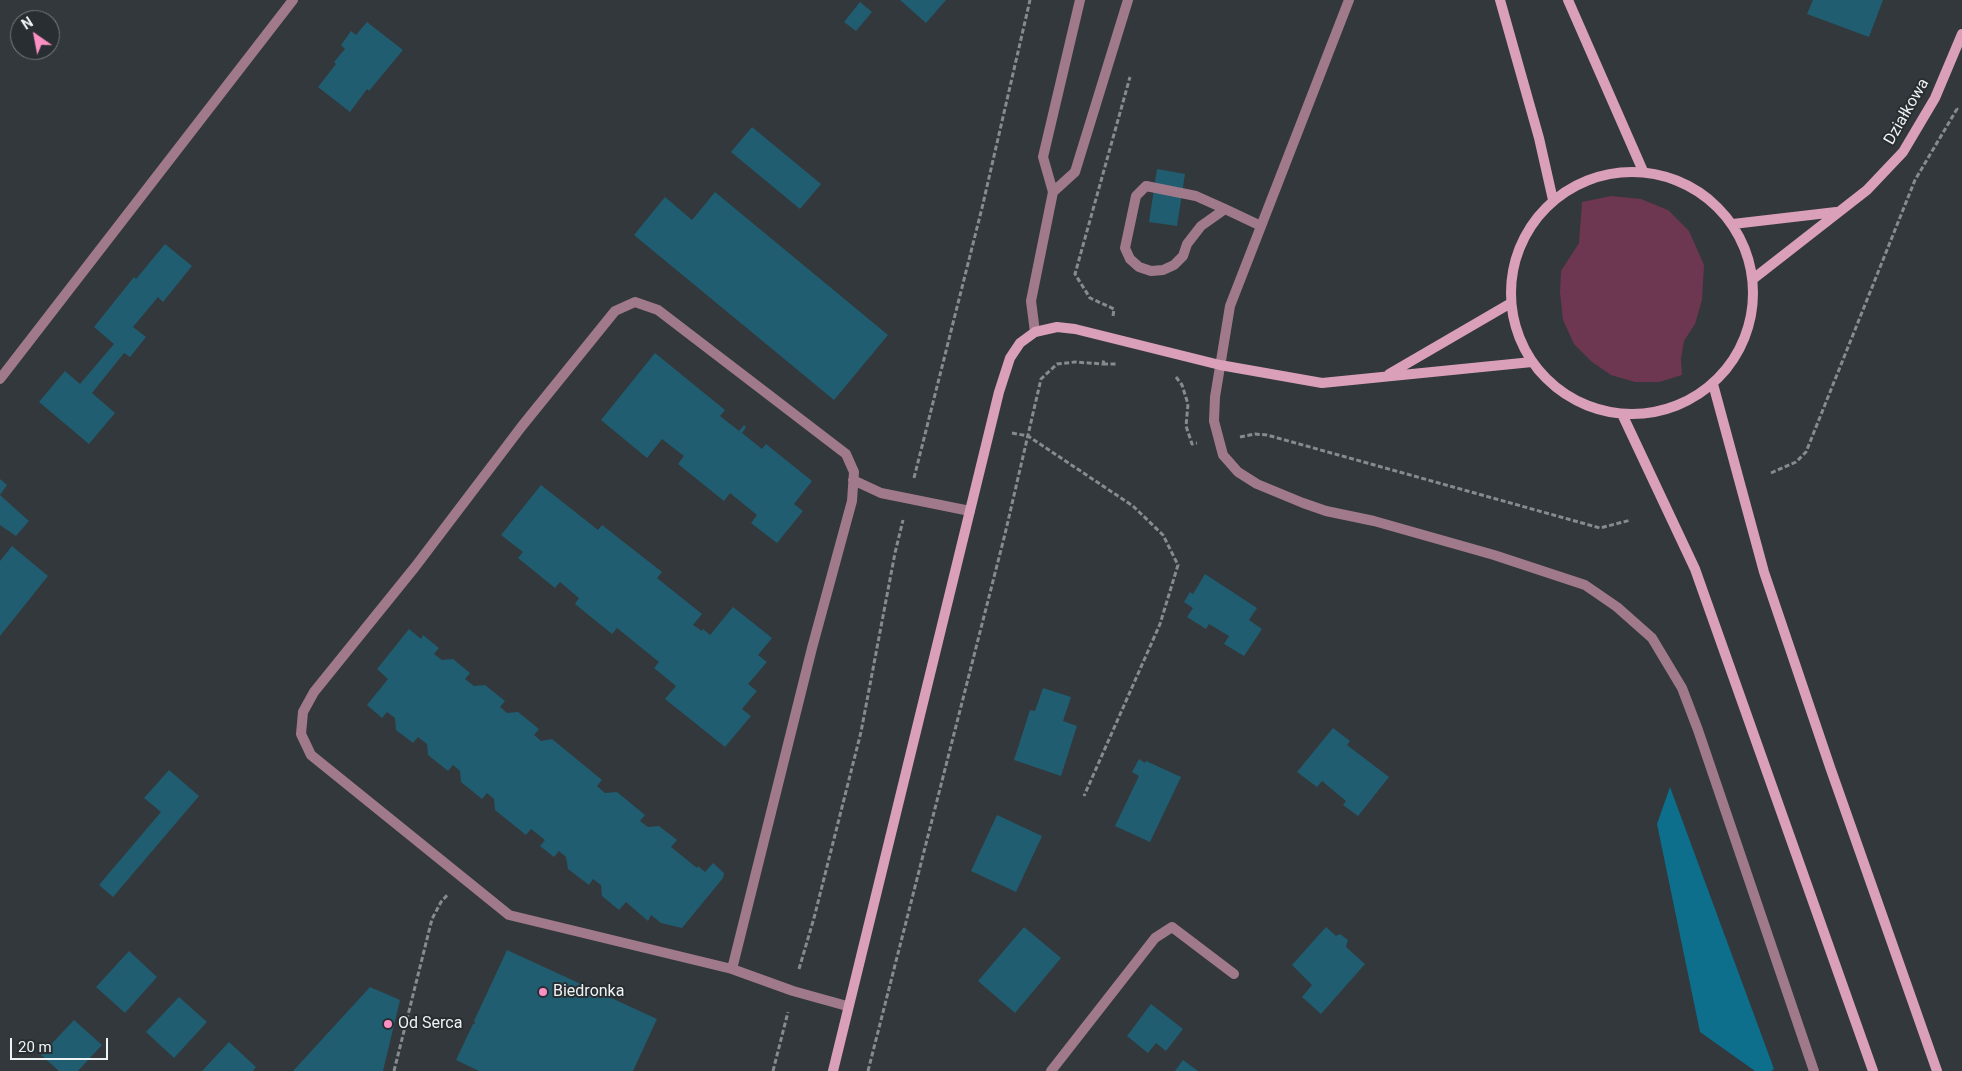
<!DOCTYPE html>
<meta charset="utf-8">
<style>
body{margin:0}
#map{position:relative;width:1962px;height:1071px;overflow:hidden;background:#32383b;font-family:Roboto,sans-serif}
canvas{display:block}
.north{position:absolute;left:10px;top:10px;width:50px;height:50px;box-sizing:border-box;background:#282e31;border:1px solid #787d7f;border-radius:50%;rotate:327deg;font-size:14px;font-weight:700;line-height:20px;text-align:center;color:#eff3f4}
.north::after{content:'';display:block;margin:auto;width:18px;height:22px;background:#fc8fc3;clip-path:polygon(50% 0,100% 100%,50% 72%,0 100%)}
.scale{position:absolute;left:10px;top:1038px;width:98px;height:22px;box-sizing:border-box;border:2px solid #eff3f4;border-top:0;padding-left:6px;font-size:15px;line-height:18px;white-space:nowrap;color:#eff3f4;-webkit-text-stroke:4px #282e31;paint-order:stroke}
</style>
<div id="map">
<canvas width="1962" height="1071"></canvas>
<div class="north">N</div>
<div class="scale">20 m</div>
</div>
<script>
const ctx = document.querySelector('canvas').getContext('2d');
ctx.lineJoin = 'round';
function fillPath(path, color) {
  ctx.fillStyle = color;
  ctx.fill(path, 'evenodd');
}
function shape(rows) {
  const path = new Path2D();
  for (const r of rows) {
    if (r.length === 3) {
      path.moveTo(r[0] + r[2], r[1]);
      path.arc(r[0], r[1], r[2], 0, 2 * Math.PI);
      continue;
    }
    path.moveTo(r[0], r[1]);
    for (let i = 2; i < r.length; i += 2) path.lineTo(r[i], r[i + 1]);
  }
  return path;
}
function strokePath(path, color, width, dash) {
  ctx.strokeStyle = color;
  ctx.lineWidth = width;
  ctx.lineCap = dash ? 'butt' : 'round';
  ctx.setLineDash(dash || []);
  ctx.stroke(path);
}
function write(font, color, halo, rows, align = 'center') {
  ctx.font = font + ' Roboto,sans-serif';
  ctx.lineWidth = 4;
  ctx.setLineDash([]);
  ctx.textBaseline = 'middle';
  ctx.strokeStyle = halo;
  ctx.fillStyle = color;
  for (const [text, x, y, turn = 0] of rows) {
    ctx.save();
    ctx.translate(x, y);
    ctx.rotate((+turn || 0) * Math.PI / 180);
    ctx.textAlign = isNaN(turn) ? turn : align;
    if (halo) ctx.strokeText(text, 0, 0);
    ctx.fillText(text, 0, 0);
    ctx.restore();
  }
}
const green = shape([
 [1611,196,1641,199,1668,210,1689,231,1704,265,1702,300,1695,324,1684,341,1681,359,1682,375,1659,382,1635,382,1611,375,1592,362,1574,344,1563,320,1560,292,1561,271,1579,243,1582,202]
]);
const water = shape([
 [1670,787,1774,1069,1771,1071,1755,1071,1700,1032,1657,824]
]);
const building = shape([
 [900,0,946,0,926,23],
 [1813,0,1883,0,1869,37,1807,14],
 [860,2,872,12,856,31,844,22],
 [367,22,403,50,369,91,367,89,350,112,318,87,336,64,334,62,345,49,341,45,351,31,356,35],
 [752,127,821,184,800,209,731,152],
 [1157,169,1185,174,1177,226,1149,222],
 [715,192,888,335,834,400,634,235,665,197,692,220],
 [165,244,192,266,163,302,158,297,133,327,146,337,130,357,124,353,92,393,115,413,89,444,39,402,65,371,80,384,114,344,94,327,134,277,136,279],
 [655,353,725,410,720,416,739,431,744,425,746,427,742,433,762,449,766,444,812,481,794,504,803,511,777,543,751,523,757,515,730,493,724,501,678,464,684,456,662,439,647,458,601,420],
 [0,479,7,485,0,495,29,521,16,536,0,525],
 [541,485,598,530,602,525,662,572,657,578,702,614,693,625,702,631,703,629,710,635,733,607,772,638,758,655,767,662,748,684,757,691,742,709,751,716,725,747,665,699,676,686,654,668,659,662,617,628,612,634,575,604,579,598,560,582,555,588,518,558,523,552,501,535],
 [12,546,48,576,0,636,0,561],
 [1205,574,1257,608,1249,620,1262,629,1244,656,1224,644,1229,636,1209,624,1206,629,1187,617,1193,608,1184,602,1190,592,1193,594],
 [409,629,421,639,423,635,439,648,434,654,442,660,453,659,470,673,465,679,474,686,485,685,505,701,500,707,507,713,518,712,539,729,534,735,541,741,552,739,602,780,597,786,605,793,617,792,645,815,640,821,648,827,659,826,677,840,671,847,697,868,698,866,705,872,713,863,724,873,723,878,682,928,661,923,651,915,648,921,626,902,619,910,602,896,601,885,593,879,589,885,568,869,566,857,559,851,554,857,540,846,545,840,531,829,526,835,495,810,494,799,487,793,482,799,461,782,460,771,453,765,448,771,428,755,427,744,418,737,413,743,396,730,395,718,387,712,382,718,367,705,388,679,377,669],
 [1043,688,1071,697,1063,721,1077,726,1061,776,1014,760,1030,710,1035,711],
 [1333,728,1350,741,1347,745,1389,777,1358,816,1343,805,1346,801,1322,781,1317,787,1297,772],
 [1139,759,1145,763,1146,761,1181,777,1150,842,1115,826,1139,776,1132,772],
 [169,770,199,796,113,897,99,885,161,812,144,798],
 [997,815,1042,836,1016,892,971,871],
 [1024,927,1061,958,1015,1013,978,981],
 [1326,927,1336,936,1340,934,1348,940,1346,947,1365,964,1321,1014,1302,997,1312,985,1292,965],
 [507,950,657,1019,633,1071,479,1071,456,1060,473,1024,475,1024,474,1021],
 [129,951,157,977,125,1013,96,987],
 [370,987,400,1000,383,1071,293,1071],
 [179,997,207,1022,174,1058,146,1032],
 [1151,1004,1183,1029,1166,1051,1156,1043,1148,1053,1127,1036],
 [74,1020,102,1045,78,1071,59,1071,41,1055],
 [229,1042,256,1067,253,1071,202,1071],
 [1183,1060,1198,1071,1175,1071]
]);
const path = shape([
 [1113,316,1114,309,1090,298,1075,274,1130,77],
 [1103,364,1117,364],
 [1176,377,1182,385,1188,404,1186,426,1192,444,1197,443],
 [1012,433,1028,436,1133,506,1163,535,1178,565,1160,624,1084,796],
 [1240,437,1255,434,1267,435,1600,528,1631,520],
 [1771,473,1796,462,1806,452,1915,180,1957,109,1955,108],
 [914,478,982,208,1030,0],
 [799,969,814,918,861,732,895,553,903,520],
 [394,1071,432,919,441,902,448,894],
 [773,1071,788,1012],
 [868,1071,1005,534,1041,379,1057,364,1075,362,1103,364,1104,359]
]);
const lane = shape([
 [1349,0,1230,306,1215,397,1214,421,1223,455,1238,472,1257,484,1303,503,1326,511,1374,521,1494,555,1585,585,1617,607,1652,638,1682,688,1698,730,1814,1071],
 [1053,192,1075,172,1128,0],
 [1225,209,1201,226,1187,244,1183,256,1174,265,1163,270,1151,271,1139,267,1130,259,1125,248,1136,196,1146,186,1196,196,1225,209,1261,226],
 [1035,332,1031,301,1053,192,1043,157,1080,0],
 [853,480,881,493,970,511],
 [732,969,812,648,852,501,854,472,846,454,658,310,635,302,615,311,522,426,415,567,314,692,303,712,301,734,311,755,509,915,732,969,793,991,847,1006],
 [1051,1071,1155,938,1172,927,1234,974]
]);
const street = shape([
 [0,379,293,0]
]);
const secondary = shape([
 [1500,0,1539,138,1553,200],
 [1568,0,1643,171],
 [1632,293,121],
 [1733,224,1836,212],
 [1753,279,1867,190,1903,152,1935,98,1962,34],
 [1389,374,1511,303],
 [1713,384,1764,572,1830,767,1937,1071],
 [1622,414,1695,569,1873,1071],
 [833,1071,999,392,1010,358,1020,343,1035,332,1057,327,1075,329,1220,365,1322,383,1532,362]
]);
const markers = [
 [543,992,5,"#fc8fc3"],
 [388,1024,5,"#fc8fc3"]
];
const streetNames = [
 ["Działkowa",1907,112,-60]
];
const poiNames = [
 ["Biedronka",553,992],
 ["Od Serca",398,1024]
];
fillPath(green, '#6d3751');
fillPath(water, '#0d6f8c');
fillPath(building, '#215d71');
strokePath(path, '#868b8d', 3, [5, 2.5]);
strokePath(lane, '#a07a8a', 10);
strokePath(street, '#a07a8a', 10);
strokePath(secondary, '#da9fb9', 10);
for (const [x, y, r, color] of markers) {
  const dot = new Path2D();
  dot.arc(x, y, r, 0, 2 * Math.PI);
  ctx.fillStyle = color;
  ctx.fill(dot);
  strokePath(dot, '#282e31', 2);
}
write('16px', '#eff3f4', '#282e31', streetNames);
write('16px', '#eff3f4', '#282e31', poiNames, 'left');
</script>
